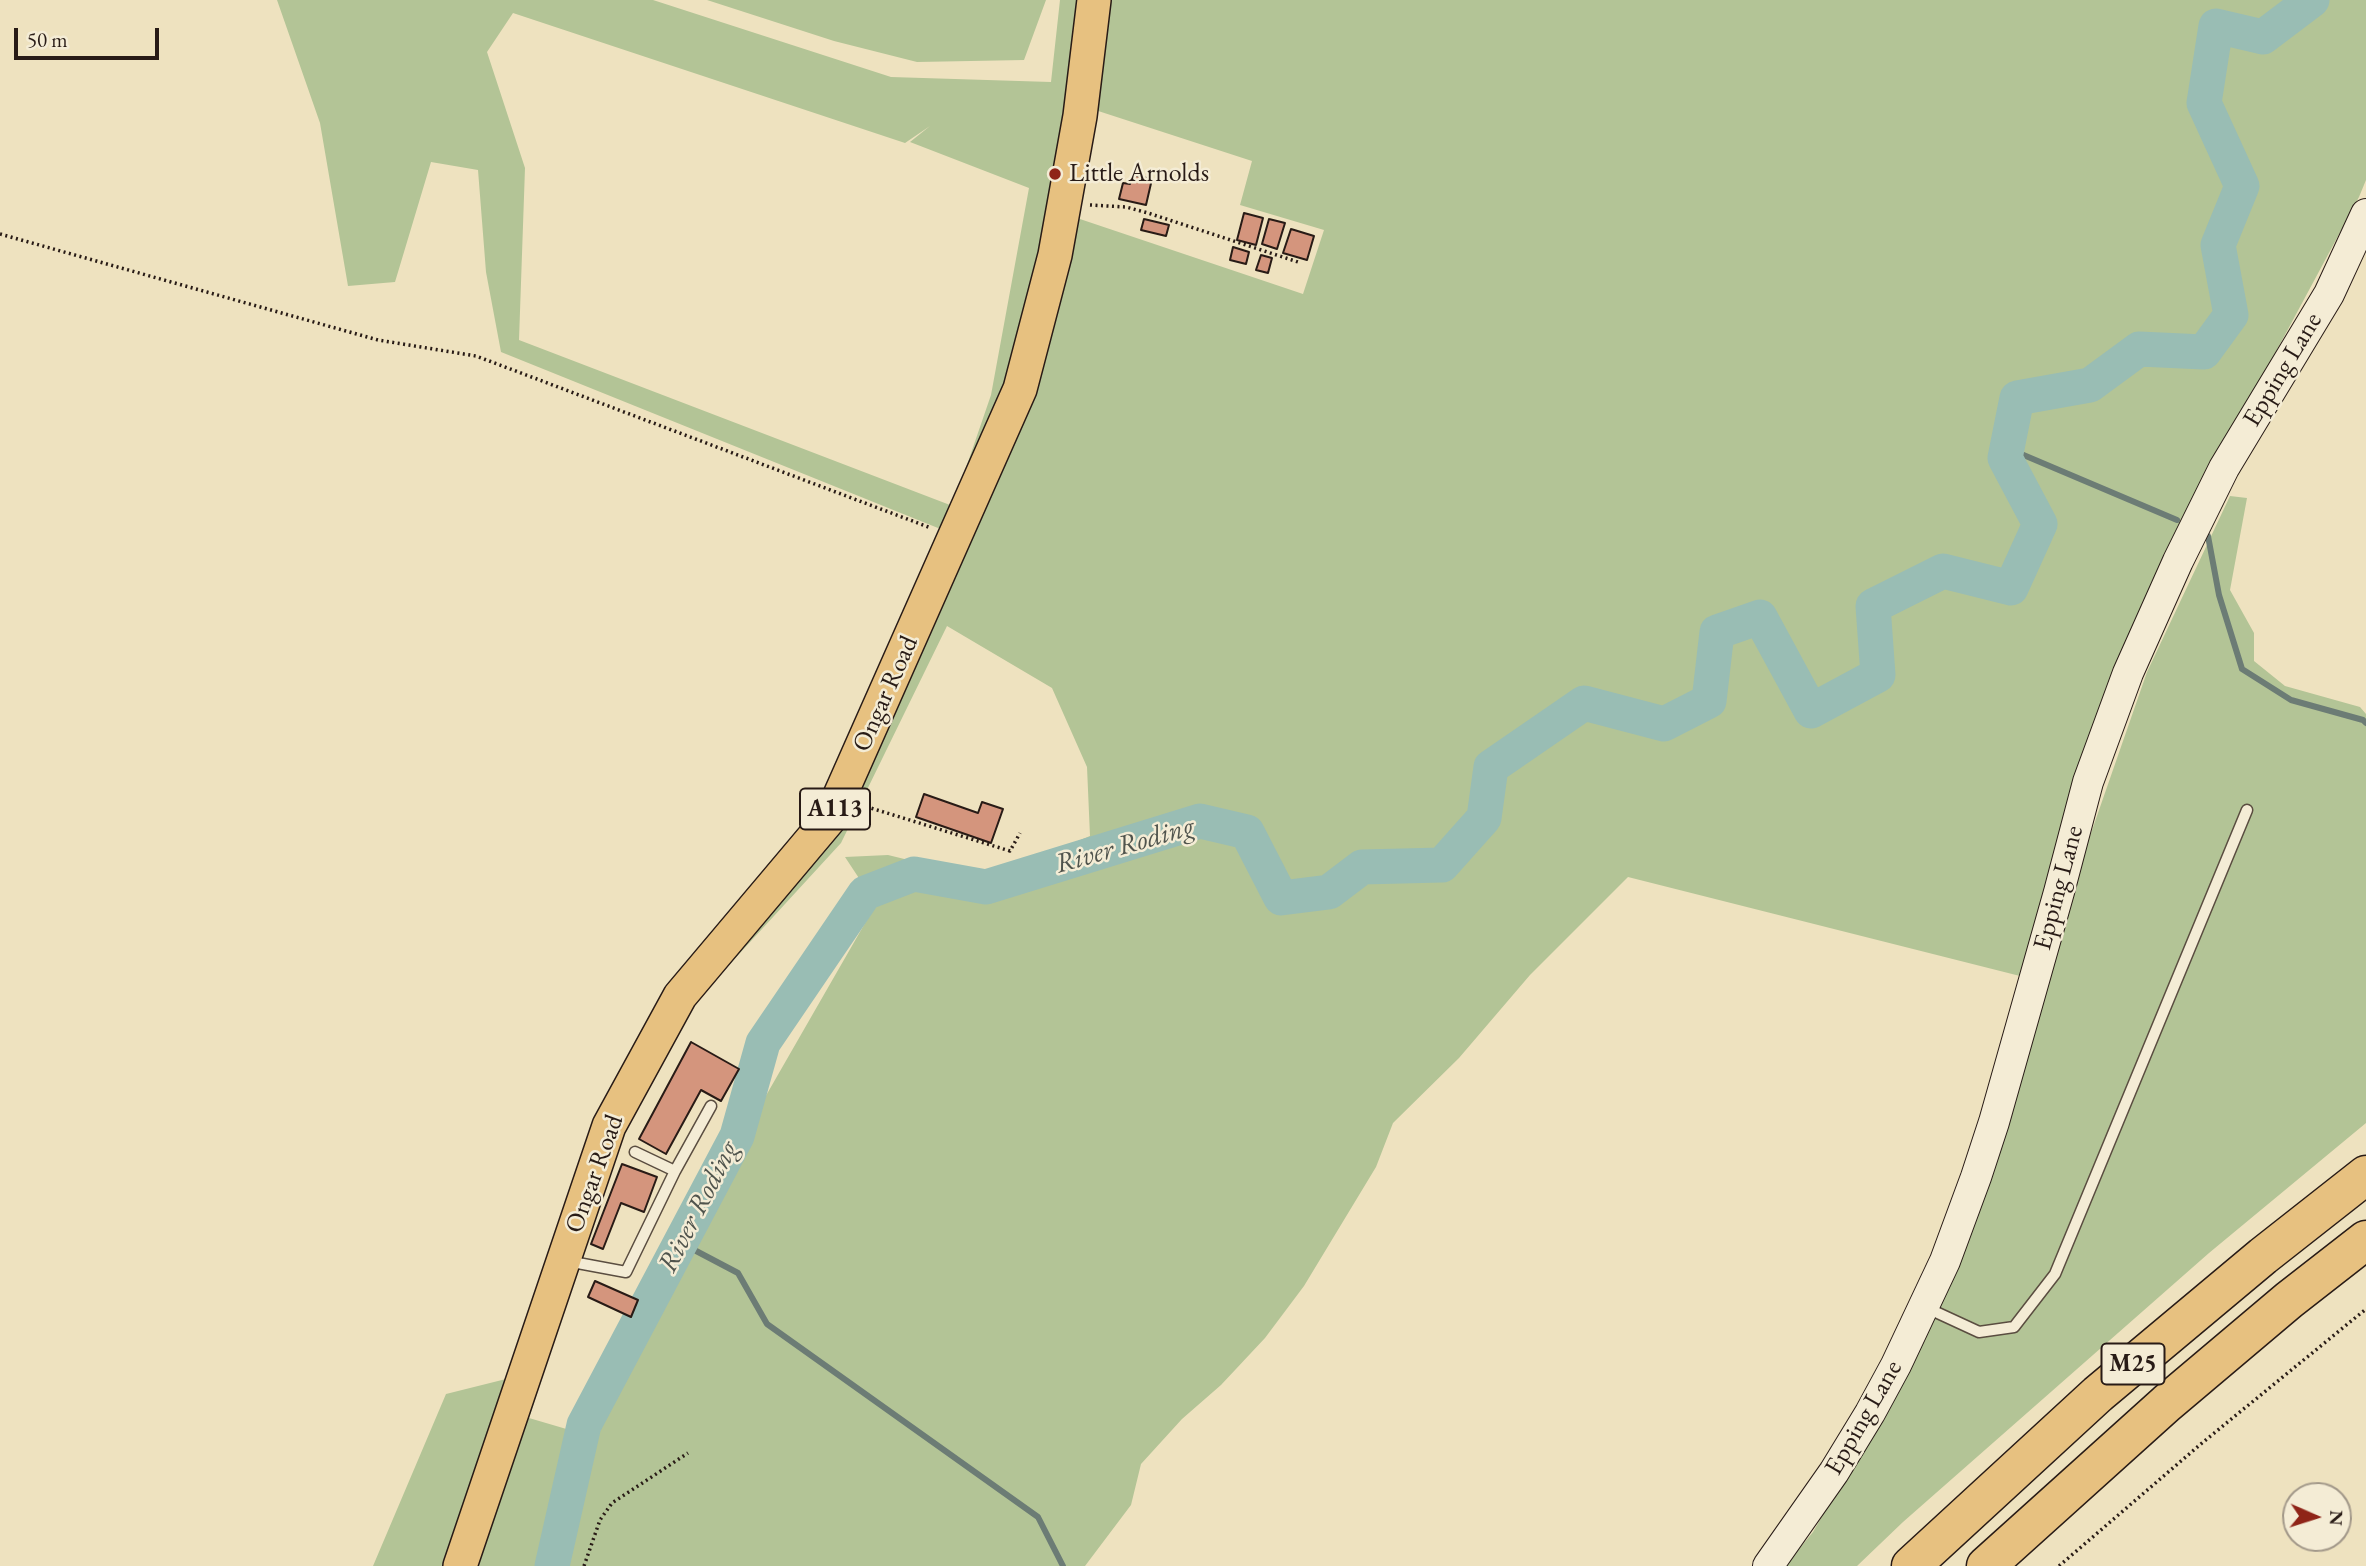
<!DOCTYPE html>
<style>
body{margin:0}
#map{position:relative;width:2366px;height:1566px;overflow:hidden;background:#eee2bf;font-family:"EB Garamond",serif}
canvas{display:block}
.north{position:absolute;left:2282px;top:1482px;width:70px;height:70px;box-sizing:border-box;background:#f4ecd5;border:2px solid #a29889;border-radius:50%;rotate:93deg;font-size:19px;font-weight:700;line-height:28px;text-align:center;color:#281b16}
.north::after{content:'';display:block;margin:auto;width:24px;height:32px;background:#8f2418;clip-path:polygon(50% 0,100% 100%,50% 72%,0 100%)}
.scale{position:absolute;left:14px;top:28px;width:145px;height:32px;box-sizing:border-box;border:4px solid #281b16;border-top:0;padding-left:9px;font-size:21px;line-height:24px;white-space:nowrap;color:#281b16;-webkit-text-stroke:5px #f4ecd5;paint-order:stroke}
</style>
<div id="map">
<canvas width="2366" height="1566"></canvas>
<div class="north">N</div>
<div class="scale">50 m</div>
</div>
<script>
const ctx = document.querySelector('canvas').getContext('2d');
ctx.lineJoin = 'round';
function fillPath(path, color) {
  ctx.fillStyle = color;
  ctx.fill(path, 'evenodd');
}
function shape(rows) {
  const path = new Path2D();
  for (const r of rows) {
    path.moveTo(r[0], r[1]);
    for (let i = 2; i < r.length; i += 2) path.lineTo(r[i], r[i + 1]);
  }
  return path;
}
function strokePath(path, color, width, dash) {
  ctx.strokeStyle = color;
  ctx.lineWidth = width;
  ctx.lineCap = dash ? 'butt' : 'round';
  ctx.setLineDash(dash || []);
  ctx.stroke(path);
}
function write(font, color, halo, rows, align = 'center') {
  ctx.font = font + ' "EB Garamond",serif';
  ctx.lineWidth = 5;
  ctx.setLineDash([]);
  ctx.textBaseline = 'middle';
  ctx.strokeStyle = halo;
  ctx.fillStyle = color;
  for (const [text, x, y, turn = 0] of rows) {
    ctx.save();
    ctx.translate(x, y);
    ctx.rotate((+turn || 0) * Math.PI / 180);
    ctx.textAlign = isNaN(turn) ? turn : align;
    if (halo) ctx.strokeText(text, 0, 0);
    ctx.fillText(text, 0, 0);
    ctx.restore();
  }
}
const green = shape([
 [277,0,653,0,891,77,1051,82,1060,0,2366,0,2366,180,2359,197,2207,480,2020,976,1628,877,1530,975,1459,1058,1393,1123,1376,1167,1304,1286,1265,1338,1221,1385,1182,1419,1141,1464,1131,1505,1085,1566,373,1566,446,1394,514,1377,600,1127,822,813,948,528,938,528,501,352,486,272,478,170,431,162,395,282,348,286,320,123],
 [513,13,905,143,930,126,910,142,1029,188,991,395,957,494,950,505,519,340,525,168,487,52],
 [1089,108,1252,161,1240,205,1324,230,1303,294,1071,216],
 [947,626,1052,688,1087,767,1090,836,986,879,888,855,845,857,876,904,760,1106,726,1178,632,1355,597,1438,529,1418,620,1133,695,1002,841,843],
 [707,0,1046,0,1024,60,917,62,834,41],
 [2230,496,2247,498,2230,590,2254,633,2254,661,2285,686,2360,707,2366,714,2366,1123,2209,1253,1903,1522,1857,1566,1785,1566,1813,1532,1922,1342,2074,882,2147,672]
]);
const stream = shape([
 [2007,448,2177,520],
 [2208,536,2219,595,2242,669,2291,700,2363,720,2366,723],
 [681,1243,738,1273,767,1324,1038,1517,1063,1566]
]);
const river = shape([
 [552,1566,584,1425,737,1136,763,1043,865,893,914,874,986,887,1200,821,1247,832,1281,898,1329,892,1362,867,1442,865,1484,818,1491,767,1584,703,1664,724,1709,701,1717,632,1760,617,1811,711,1878,675,1873,606,1943,571,2011,588,2040,524,2005,458,2017,398,2090,385,2139,349,2204,352,2231,315,2218,245,2242,186,2204,103,2216,26,2263,37,2312,0]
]);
const building = shape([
 [1132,175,1152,179,1146,205,1119,199,1123,183,1130,184,1132,175],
 [1244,213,1263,218,1256,245,1237,240,1244,213],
 [1144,219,1169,225,1166,236,1141,230,1144,219],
 [1269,219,1285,223,1277,249,1262,244,1269,219],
 [1291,229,1314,236,1307,260,1283,253,1291,229],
 [1233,247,1249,252,1246,264,1230,260,1233,247],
 [1261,255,1272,258,1268,273,1256,270,1261,255],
 [924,794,978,813,982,802,1003,809,991,843,916,817,924,794],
 [691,1042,739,1069,721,1101,701,1090,666,1154,639,1139,691,1042],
 [622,1164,657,1177,644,1212,621,1203,603,1249,591,1244,622,1164],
 [595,1281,638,1300,631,1317,588,1297,595,1281]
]);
const path = shape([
 [1090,205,1126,207,1148,213,1298,262],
 [0,234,378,340,476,356,931,528],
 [861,805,1010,851,1020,833],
 [584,1566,600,1520,612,1503,688,1453],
 [2059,1566,2202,1443,2366,1309]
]);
const lane = shape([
 [635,1152,675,1171],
 [567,1261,626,1272,675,1171,711,1106],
 [1927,1308,1979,1332,2014,1327,2055,1274,2247,810]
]);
const secondary = shape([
 [1768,1566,1834,1472,1870,1413,1896,1365,1945,1261,1976,1177,1994,1122,2059,892,2088,782,2128,673,2178,561,2224,468,2329,294,2366,214]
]);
const primary = shape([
 [460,1566,609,1126,680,996,830,818,1020,389,1055,255,1080,116,1094,0]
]);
const highway = shape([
 [1911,1566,2098,1394,2263,1256,2366,1175],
 [1986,1566,2167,1403,2289,1300,2366,1240]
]);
const markers = [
 [1055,174,7,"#8f2418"]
];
const shields = [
 [835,809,70],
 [2133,1364,63]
];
const shieldNames = [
 ["A113",835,809],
 ["M25",2133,1364]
];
const poiNames = [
 ["Little Arnolds",1069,174]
];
const streetNames = [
 ["Epping Lane",2283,370,-59],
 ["Ongar Road",886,694,-66],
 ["Epping Lane",2059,888,-75],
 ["Ongar Road",595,1174,-70],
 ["Epping Lane",1864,1418,-60]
];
const waterNames = [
 ["River Roding",1125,846,-16],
 ["River Roding",699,1207,-63]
];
fillPath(green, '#b3c496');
strokePath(stream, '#6c7c75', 6);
strokePath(river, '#99bdb4', 35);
fillPath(building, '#d4957d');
strokePath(building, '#281b16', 2);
strokePath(lane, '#5a4d40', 13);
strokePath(secondary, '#281b16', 32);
strokePath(primary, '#281b16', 36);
strokePath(highway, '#281b16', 41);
strokePath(path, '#281b16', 3.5, [2, 3.5]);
strokePath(lane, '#f4ecd5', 10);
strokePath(secondary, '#f4ecd5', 30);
strokePath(primary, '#e7c180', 33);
strokePath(highway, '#e7c180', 38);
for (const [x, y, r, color] of markers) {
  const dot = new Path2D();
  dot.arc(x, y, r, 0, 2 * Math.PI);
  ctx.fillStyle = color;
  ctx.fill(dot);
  strokePath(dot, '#f4ecd5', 2.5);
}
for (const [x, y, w] of shields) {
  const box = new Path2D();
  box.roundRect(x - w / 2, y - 20.5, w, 41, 5);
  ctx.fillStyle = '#f4ecd5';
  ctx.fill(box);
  strokePath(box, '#281b16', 2);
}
write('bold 24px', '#281b16', null, shieldNames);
write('26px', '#281b16', '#f4ecd5', poiNames, 'left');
write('26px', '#281b16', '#f4ecd5', streetNames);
write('italic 28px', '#50544d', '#f4ecd5', waterNames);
</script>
